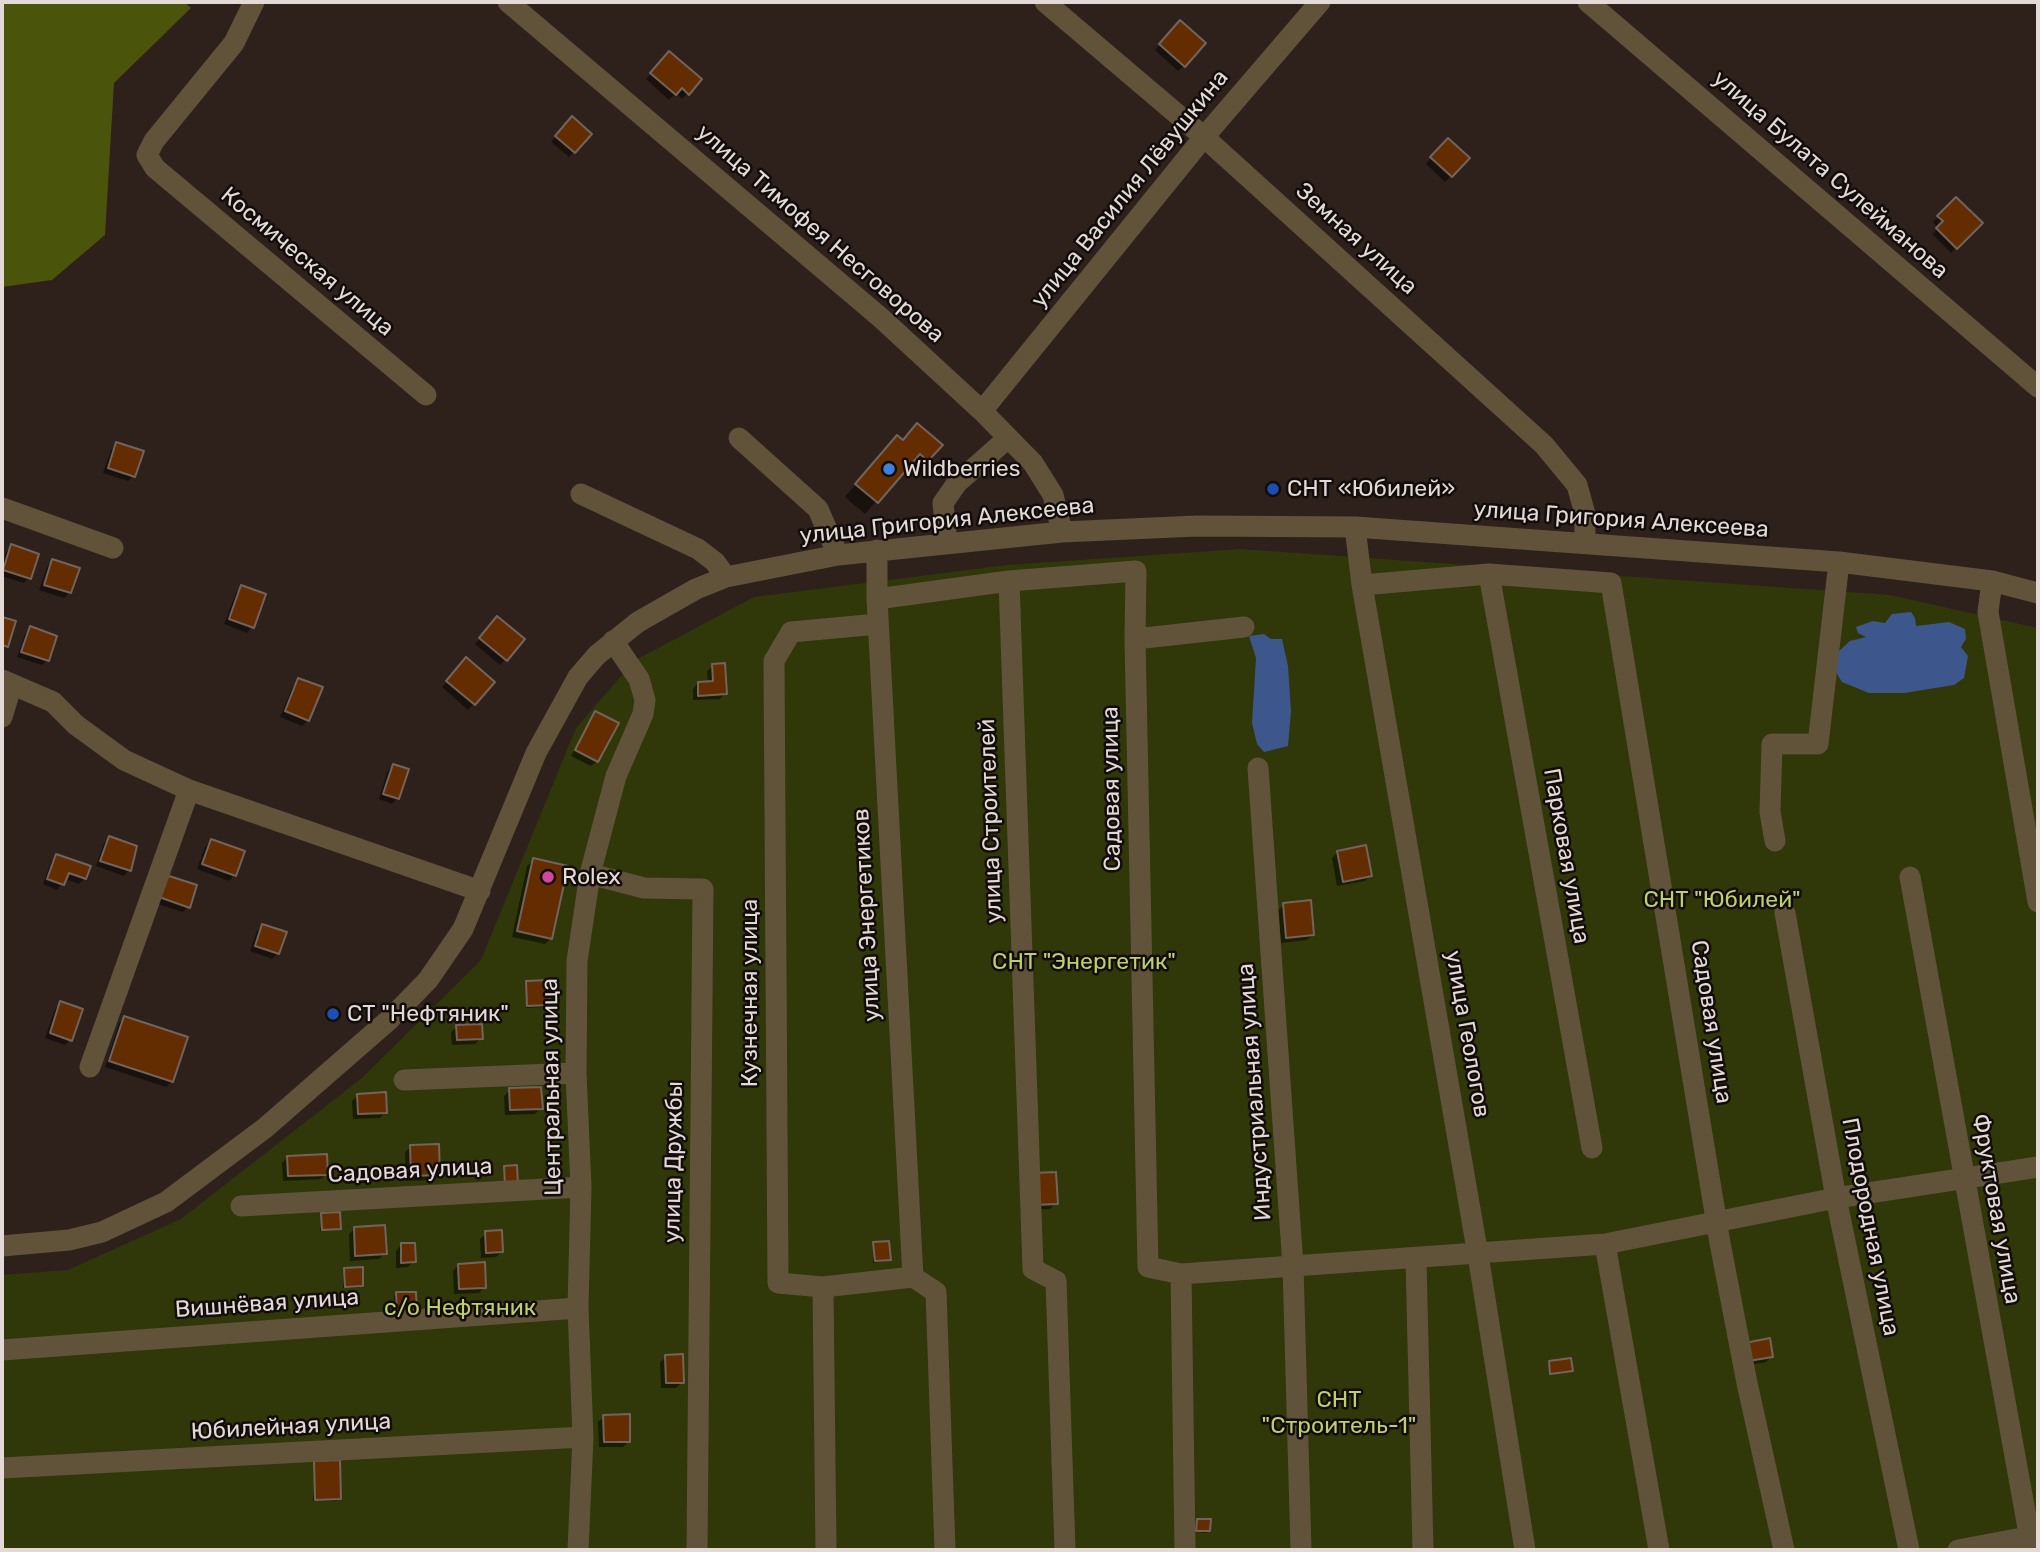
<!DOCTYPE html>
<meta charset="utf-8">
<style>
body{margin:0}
#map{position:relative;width:2040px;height:1552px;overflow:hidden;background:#2e211c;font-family:Rubik,sans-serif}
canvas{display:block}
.frame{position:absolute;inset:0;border:4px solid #e3d9d6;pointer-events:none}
</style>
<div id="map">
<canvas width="2040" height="1552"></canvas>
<div class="frame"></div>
</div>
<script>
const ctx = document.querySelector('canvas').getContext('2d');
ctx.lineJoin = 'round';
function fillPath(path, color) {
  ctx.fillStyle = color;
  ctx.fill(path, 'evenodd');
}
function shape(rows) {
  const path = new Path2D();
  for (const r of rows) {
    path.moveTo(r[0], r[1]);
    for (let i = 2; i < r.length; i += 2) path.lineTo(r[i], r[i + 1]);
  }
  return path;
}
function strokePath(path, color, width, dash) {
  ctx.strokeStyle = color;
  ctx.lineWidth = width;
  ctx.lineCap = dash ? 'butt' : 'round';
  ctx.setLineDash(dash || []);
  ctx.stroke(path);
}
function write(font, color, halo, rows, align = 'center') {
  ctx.font = font + ' Rubik,sans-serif';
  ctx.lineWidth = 5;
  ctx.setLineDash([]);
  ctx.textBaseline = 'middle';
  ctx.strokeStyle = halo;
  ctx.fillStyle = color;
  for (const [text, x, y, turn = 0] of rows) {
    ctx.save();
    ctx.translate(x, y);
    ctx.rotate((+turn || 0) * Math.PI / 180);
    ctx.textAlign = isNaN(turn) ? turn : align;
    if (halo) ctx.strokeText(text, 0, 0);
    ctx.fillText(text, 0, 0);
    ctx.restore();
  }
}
const green = shape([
 [1241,549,1890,595,2038,628,2038,1550,2,1550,2,1275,68,1270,181,1219,362,1078,481,960,576,728,634,661,754,597,1007,565]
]);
const forest = shape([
 [2,2,184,2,191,8,114,83,105,235,52,280,2,287]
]);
const water = shape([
 [1911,612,1915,618,1916,626,1949,622,1965,629,1966,639,1961,647,1968,656,1964,678,1954,685,1904,693,1869,693,1842,682,1837,674,1835,660,1839,651,1850,641,1866,637,1858,633,1856,627,1873,621,1885,623,1892,614],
 [1264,634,1271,639,1282,639,1288,666,1291,711,1288,746,1264,752,1257,744,1252,723,1256,658,1249,636]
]);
const shadow = shape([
 [1174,28,1184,65,1178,71,1155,50],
 [664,59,700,80,682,99,676,93,669,100,646,79],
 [572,119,590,134,569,157,551,142],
 [1448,140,1468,158,1445,182,1426,164],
 [1956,199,1980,223,1951,253,1932,234,1938,228,1933,222],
 [917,426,927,460,915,472,907,466,865,514,845,497,885,449,902,441],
 [117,444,134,476,128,481,103,473,111,450],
 [12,546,29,578,23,583,2,576,6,552],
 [53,561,70,592,64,598,39,590,47,567],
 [242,587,252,627,247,633,224,624,236,593],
 [492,624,523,640,500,665,475,644],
 [30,628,47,660,42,665,17,657,25,634],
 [461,665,493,682,468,710,442,687],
 [713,666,725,693,720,699,693,700,693,689,698,683,708,683,707,671],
 [299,680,308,720,302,726,280,717,293,686],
 [596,713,597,761,591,766,571,756],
 [393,766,398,798,392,804,379,799,387,772],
 [109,838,135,847,129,870,124,876,96,866,104,843],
 [211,841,234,875,229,881,197,869,205,847],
 [1338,852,1370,876,1365,881,1337,886,1332,858],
 [57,856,85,878,79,884,65,879,57,890,43,884,51,862],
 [533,860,551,938,545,944,512,937,527,866],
 [167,877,188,907,183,912,154,903],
 [1284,905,1313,935,1307,940,1281,943,1278,910],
 [263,926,278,953,272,959,250,951,257,931],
 [527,983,549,1004,546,1007,526,1008],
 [61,1003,70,1040,65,1045,45,1038,55,1009],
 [125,1018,172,1081,166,1087,105,1067,119,1023],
 [457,1027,481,1038,475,1044,452,1045,451,1032],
 [510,1090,541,1108,535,1114,505,1115,504,1096],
 [358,1095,385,1112,380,1118,353,1119,352,1101],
 [411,1147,439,1174,433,1180,406,1181,405,1152],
 [287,1158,326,1174,321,1179,283,1181,282,1163],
 [1027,1180,1056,1203,1050,1209,1029,1210],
 [322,1215,339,1228,320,1231],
 [355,1228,385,1253,379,1259,350,1261,349,1234],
 [486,1233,502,1251,496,1257,481,1258,480,1239],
 [874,1244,889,1259,886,1261,873,1263],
 [401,1245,414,1261,408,1267,396,1268,396,1251],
 [458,1265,484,1288,479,1293,454,1294,453,1271],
 [344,1269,362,1285,359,1288,343,1288],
 [414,1293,395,1315,394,1296],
 [1741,1350,1771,1357,1766,1362,1743,1366],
 [666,1357,682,1382,676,1388,661,1388,660,1362],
 [1550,1363,1571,1370,1549,1375],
 [604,1417,629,1441,623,1447,599,1447,598,1422],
 [315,1462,339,1499,337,1501,313,1501],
 [1197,1520,1209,1531,1206,1533,1194,1532]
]);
const building = shape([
 [1180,20,1206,43,1185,67,1159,44,1180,20],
 [669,51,702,79,689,95,682,88,676,95,650,73,669,51],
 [572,116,592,134,575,153,555,136,572,116],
 [1448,138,1470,158,1452,177,1430,157,1448,138],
 [1956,197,1983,223,1957,249,1936,228,1943,221,1937,216,1956,197],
 [917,423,943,445,928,461,920,454,878,503,855,484,897,435,903,440,917,423],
 [116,442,144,451,135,477,108,468,116,442],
 [11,544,39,554,31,579,3,570,11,544],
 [52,559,80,568,71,593,44,585,52,559],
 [241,585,266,594,254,628,229,619,241,585],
 [497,616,525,639,507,661,479,638,497,616],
 [2,617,16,621,8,647,2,645,2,617],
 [30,626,57,636,49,661,21,652,30,626],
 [466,657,495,682,475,705,446,681,466,657],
 [725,663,727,694,698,696,698,682,713,681,712,664,725,663],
 [298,678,323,687,309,721,285,711,298,678],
 [595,711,619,723,598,762,575,750,595,711],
 [393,764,409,769,399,799,383,794,393,764],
 [109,836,137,846,131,871,100,861,109,836],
 [211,839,245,851,236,876,202,864,211,839],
 [1366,845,1372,876,1343,882,1337,851,1366,845],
 [56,854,91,866,86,879,69,873,64,885,47,879,56,854],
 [533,858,568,866,552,939,517,931,533,858],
 [166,875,197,885,190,908,159,897,166,875],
 [1311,900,1314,935,1286,938,1283,903,1311,900],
 [262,924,287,932,279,954,255,946,262,924],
 [549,980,550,1005,527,1006,526,981,549,980],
 [60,1001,83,1009,72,1041,50,1033,60,1001],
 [124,1016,188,1037,173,1082,109,1061,124,1016],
 [482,1024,483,1039,457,1040,456,1025,482,1024],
 [541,1087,543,1109,510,1110,509,1088,541,1087],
 [386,1092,387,1113,358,1114,357,1094,386,1092],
 [439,1144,440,1175,411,1176,410,1145,439,1144],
 [327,1154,328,1175,288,1176,287,1156,327,1154],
 [517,1165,518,1185,505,1186,504,1166,517,1165],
 [1056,1172,1058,1204,1034,1205,1032,1173,1056,1172],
 [340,1212,341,1229,322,1230,321,1213,340,1212],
 [385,1225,387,1254,355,1256,354,1227,385,1225],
 [502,1230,503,1252,486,1253,485,1231,502,1230],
 [889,1241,891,1260,875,1261,873,1242,889,1241],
 [401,1243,415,1243,416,1262,401,1263,401,1243],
 [485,1262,486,1288,459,1289,458,1264,485,1262],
 [363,1267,363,1286,345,1287,344,1268,363,1267],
 [396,1292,416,1292,417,1313,397,1314,396,1292],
 [1770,1338,1773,1357,1748,1361,1745,1343,1770,1338],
 [683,1354,684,1383,666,1383,665,1355,683,1354],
 [1571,1358,1573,1371,1550,1374,1549,1361,1571,1358],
 [630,1414,630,1442,604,1442,603,1415,630,1414],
 [340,1460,341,1499,315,1500,314,1461,340,1460],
 [1197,1519,1211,1519,1210,1531,1196,1531,1197,1519]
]);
const minor = shape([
 [254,2,234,43,154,141,147,155,155,168,426,395],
 [508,2,881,318,982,411,1033,463,1053,495,1062,532],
 [1045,2,1204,137,1544,445,1577,485,1585,514,1585,543],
 [1588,2,2038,387],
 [982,411,1204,137,1320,2],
 [739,438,818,509,838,555],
 [581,494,698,549,715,562,726,577],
 [2,508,113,548],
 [1355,527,1362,585,1478,1255,1525,1550],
 [947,543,943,503,957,483,1008,438],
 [877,550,877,599,913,1277],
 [1489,574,1592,1148],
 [1009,581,1033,1269,1056,1281,1065,1550],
 [1992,581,1988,612,2038,902],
 [1362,585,1489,574,1611,583,1720,1243,1747,1383,1784,1550],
 [877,599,1009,581,1136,571,1135,639,1148,1267,1181,1274,1293,1266,1258,768],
 [878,624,791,632,774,661,778,1283,823,1287,913,1277,936,1292,945,1550],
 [1135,639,1244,627],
 [2,680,53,702,76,725,124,760,189,790,480,891],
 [2,717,12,684],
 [1775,841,1770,812,1772,744,1818,744,1839,562],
 [590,874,644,888,703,889,697,1550],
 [1910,877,2032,1550],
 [1785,913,1836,1198,1909,1550],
 [90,1067,189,790],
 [404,1080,576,1073],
 [241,1206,581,1187],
 [1605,1244,1659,1550],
 [2,1246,69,1240,102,1232,166,1202,265,1128,390,1019,428,980,463,929,536,753,578,677,597,655,638,622,696,589,726,577,838,555,1062,532,1197,526,1355,527,1839,562,1992,581,2038,593],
 [1416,1260,1423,1550],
 [1181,1274,1185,1550],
 [823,1287,826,1550],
 [2,1350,578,1308],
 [2,1468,583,1437],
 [578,1550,583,1437,578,1308,581,1187,576,1073,577,961,590,874,616,776,643,714,645,700,639,679,613,641],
 [1301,1550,1293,1266,1605,1244,1836,1198,2038,1167],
 [1958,1550,2038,1535]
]);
const markers = [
 [889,469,7,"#3f7fe0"],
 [1273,489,7,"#1a4fb4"],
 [548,877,7,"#d1479c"],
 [333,1014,7,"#1a4fb4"]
];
const streetNames = [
 ["улица Булата Сулейманова",1830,175,41],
 ["улица Василия Лёвушкина",1130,189,-51],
 ["улица Тимофея Несговорова",820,234,41],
 ["Земная улица",1356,239,42],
 ["Космическая улица",307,262,40],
 ["улица Григория Алексеева",1621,520,4],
 ["улица Григория Алексеева",947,521,-6],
 ["Садовая улица",1112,789,-91],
 ["улица Строителей",991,821,-92],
 ["Парковая улица",1566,856,80],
 ["улица Энергетиков",867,915,-93],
 ["Кузнечная улица",750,993,-90],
 ["Садовая улица",1711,1022,81],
 ["улица Геологов",1467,1034,80],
 ["Центральная улица",552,1087,-91],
 ["Индустриальная улица",1255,1092,-94],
 ["улица Дружбы",674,1162,-89],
 ["Садовая улица",410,1171,-3],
 ["Фруктовая улица",1996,1209,80],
 ["Плодородная улица",1870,1227,79],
 ["Вишнёвая улица",267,1304,-4],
 ["Юбилейная улица",291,1427,-3]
];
const poiNames = [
 ["Wildberries",903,469],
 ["СНТ «Юбилей»",1287,489],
 ["Rolex",562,877],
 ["СТ \"Нефтяник\"",347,1014]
];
const parkNames = [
 ["СНТ \"Юбилей\"",1722,900],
 ["СНТ \"Энергетик\"",1084,962],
 ["с/о Нефтяник",460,1308],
 ["СНТ",1339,1400],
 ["\"Строитель-1\"",1339,1426]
];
fillPath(green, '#303709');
fillPath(forest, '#4a540a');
fillPath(water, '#3d578c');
fillPath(shadow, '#0007');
fillPath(building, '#632d01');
strokePath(building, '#72645c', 2);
strokePath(minor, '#61533a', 21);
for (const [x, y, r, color] of markers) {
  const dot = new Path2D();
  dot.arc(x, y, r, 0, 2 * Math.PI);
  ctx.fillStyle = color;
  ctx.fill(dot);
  strokePath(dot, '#120c0a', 2.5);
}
write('23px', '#e3d9d6', '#120c0a', streetNames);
write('23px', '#e3d9d6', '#120c0a', poiNames, 'left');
write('23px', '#becf6f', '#120c0a', parkNames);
</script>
